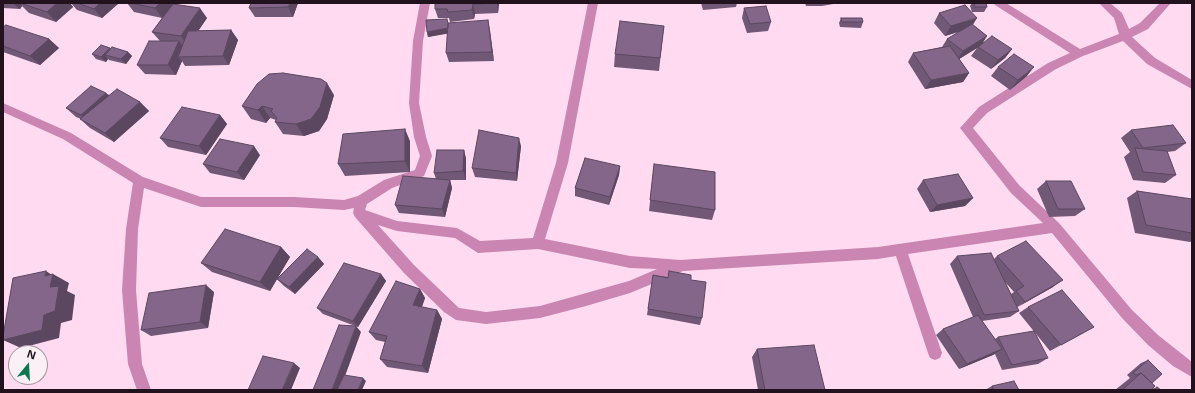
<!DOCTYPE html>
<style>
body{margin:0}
#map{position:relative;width:1195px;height:393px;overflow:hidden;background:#ffdaf1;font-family:"Noto Sans",sans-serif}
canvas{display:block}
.frame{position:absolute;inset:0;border:4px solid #22121d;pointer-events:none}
.north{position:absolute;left:8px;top:345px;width:40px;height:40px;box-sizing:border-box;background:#faf0f6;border:1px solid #a4979f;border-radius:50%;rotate:18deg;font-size:11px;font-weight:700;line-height:16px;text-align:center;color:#22121d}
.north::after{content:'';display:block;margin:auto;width:14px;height:18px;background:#0f764f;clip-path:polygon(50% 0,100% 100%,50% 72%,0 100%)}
</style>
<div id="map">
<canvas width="1195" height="393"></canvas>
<div class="frame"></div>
<div class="north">N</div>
</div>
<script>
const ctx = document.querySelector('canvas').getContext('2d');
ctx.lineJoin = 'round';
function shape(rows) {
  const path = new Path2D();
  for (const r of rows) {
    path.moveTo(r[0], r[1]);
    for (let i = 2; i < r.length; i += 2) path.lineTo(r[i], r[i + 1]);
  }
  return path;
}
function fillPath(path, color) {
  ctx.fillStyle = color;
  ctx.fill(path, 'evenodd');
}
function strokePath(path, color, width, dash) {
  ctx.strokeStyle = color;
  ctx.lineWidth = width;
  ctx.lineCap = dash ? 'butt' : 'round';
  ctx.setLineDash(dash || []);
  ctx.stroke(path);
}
const minor = shape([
 [420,3,430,3,423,41,419,103,426,137,432,156,424,176,392,188,367,204,365,210,397,221,457,228,480,241,533,238,556,163,588,3,598,3,568,163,545,239,630,256,680,260,878,247,1043,223,1011,193,960,128,979,107,1048,63,1070,53,995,5,993,3,1006,3,1080,49,1119,34,1114,18,1099,3,1110,3,1122,13,1129,29,1140,23,1160,3,1171,3,1148,29,1132,37,1155,58,1192,80,1192,89,1147,64,1123,41,1083,56,1056,69,987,113,973,128,1019,185,1059,223,1132,310,1158,335,1192,362,1192,377,1173,366,1148,345,1122,318,1052,233,908,254,942,353,940,358,935,360,930,358,928,353,896,256,878,259,683,271,630,293,586,306,540,318,486,324,456,320,444,312,404,273,355,217,353,213,354,208,344,210,294,207,201,207,144,188,138,229,136,290,142,364,151,390,137,390,128,364,122,290,126,229,133,183,63,139,3,112,3,103,71,133,143,177,201,197,294,197,344,200,358,196,384,180,415,170,420,156,414,137,409,103,413,41,420,3],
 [378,225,397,231,455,238,478,253,538,249,630,268,657,269,629,281,540,306,486,312,459,308,414,265,378,225]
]);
const wall = shape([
 [3,3,70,3,73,7,56,22,29,13,22,6,20,9,3,8],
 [71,3,119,3,102,18,77,10],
 [127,3,175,3,174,4,207,18,198,31,231,30,238,40,229,65,185,66,182,61,176,75,145,74,137,65,160,41,152,32,162,18,134,12],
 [298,3,293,17,255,17,249,8],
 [435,3,499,3,498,13,475,14,474,19,450,22,449,18,438,18,435,9],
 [701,3,737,3,736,7,703,10],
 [805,3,839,3,822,6,806,6],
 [972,3,986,3,987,7,984,12,972,12,970,6],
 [744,8,771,22,768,31,747,33,742,18],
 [939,13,973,25,987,36,982,43,1012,49,1005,58,991,69,971,56,977,48,959,59,969,73,963,82,925,89,908,62,913,53,942,47,947,39,961,31,945,36,934,23],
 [841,18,863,22,861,28,840,27,839,23],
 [488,20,494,61,449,62,446,53,448,33,428,37,427,32],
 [664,26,659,71,614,67,615,54],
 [3,27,49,39,59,48,40,65,3,52],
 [110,48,111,49,128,52,132,56,126,64,109,60,108,59,106,62,96,59,92,54],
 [998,67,1027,76,1010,90,991,76],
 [106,93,109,95,140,102,149,111,114,142,90,128,80,119,81,119,76,117,66,108],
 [334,95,327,119,319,131,304,136,283,134,275,122,276,120,270,118,266,123,251,119,242,106],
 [220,115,227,124,206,155,168,147,160,138],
 [1131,130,1186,143,1175,151,1167,152,1176,175,1165,183,1133,180,1124,157,1130,152,1121,138],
 [410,141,410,172,345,176,338,164],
 [521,146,517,181,475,177,472,168],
 [464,150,466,159,466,180,450,180,452,188,445,217,399,213,395,205,436,179,434,173],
 [260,155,244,180,210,173,203,164],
 [654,165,715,210,712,220,649,211],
 [620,166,619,175,609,205,575,196,575,188],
 [923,180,973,198,965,206,930,212,917,189],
 [1046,181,1085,209,1075,216,1049,217,1037,189],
 [1137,191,1192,200,1192,241,1190,242,1135,233,1127,198],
 [281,247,290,257,270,291,212,272,201,263],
 [957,256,994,259,997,256,1053,287,1017,307,1019,311,1010,317,982,321,995,339,998,337,1048,358,1038,364,1002,370,995,354,959,369,936,335,943,329,973,317,950,264],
 [1005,282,1014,292,1011,294],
 [318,257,324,264,295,294,284,286,277,279],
 [381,274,386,281,358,327,323,314,317,308],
 [653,275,668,277,691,280,702,318,700,325,647,315],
 [420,289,425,298,422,307,437,310,442,319,428,373,387,367,380,359,385,342,376,340,369,332],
 [214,292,208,328,151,336,141,330],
 [1028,307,1094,327,1050,351,1019,313],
 [757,349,825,390,758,390,752,357],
 [1148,360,1152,389,1157,387,1161,390,1115,390,1130,378,1127,375,1141,363],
 [992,386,1019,390,985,390]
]);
const shadedWall = shape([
 [13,3,25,3,20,3,22,6,20,9],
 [57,3,70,3,73,7,56,22,47,12],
 [100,3,119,3,102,18,94,9],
 [160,3,175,3,162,18,155,8],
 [290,3,298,3,293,17,288,7],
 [497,3,499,3,498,13],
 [473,4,475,14,474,19,472,10],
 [200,8,207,18,188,46,181,36],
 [977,18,971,28,945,36,951,26],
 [488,20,490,30,494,61,492,52],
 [449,28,451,33,428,37,427,32],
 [231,30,238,40,229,65,223,56],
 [987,36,981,46,978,47,977,48,956,61,963,51],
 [49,39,59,48,40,65,30,56],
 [179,41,186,51,178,57,182,61,176,75,168,65],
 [110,48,114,53,105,55,108,59,106,62,101,57],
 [1012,49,1005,58,991,69,998,60],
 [128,52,132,56,126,64,121,59],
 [1034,67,1027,76,1010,90,1018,80],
 [969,73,963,82,925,89,931,80],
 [327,83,334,95,327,119,319,131,304,136,296,124],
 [106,93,115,102,91,124,81,115],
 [140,102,149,111,114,142,105,133],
 [262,106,270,118,266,123,258,110],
 [220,115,227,124,206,155,199,146],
 [405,129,410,141,410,172,405,161],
 [519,138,521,146,517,181,516,173],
 [254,146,260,155,244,180,237,172],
 [464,150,466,159,466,180,463,171],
 [620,166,619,175,609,205,610,197],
 [450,180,452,188,445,217,442,209],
 [973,198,965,206,930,212,937,205],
 [281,247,290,257,270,291,260,282],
 [318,257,324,264,295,294,289,287],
 [46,271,52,275,53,274,69,283,67,291,75,295,72,320,61,323,59,338,21,348,3,340,44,315,50,287,45,276],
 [381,274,386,281,358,327,353,321],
 [1063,280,1053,287,1016,308,1025,302],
 [206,285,214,292,208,328,200,322],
 [420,289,425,298,419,314,413,305],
 [437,310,442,319,428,373,422,366],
 [356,326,361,332,340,390,332,390],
 [1002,349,993,355,959,369,967,364],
 [294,363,300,368,291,390,282,390],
 [363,378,366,381,362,390,358,390]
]);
const building = shape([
 [20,3,57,3,47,12,20,3],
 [77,3,100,3,94,9,77,3],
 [130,3,160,3,155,8,130,3],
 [251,3,290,3,288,7,249,8,251,3],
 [435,3,497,3,473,4,472,10,448,12,447,9,435,9,435,3],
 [974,3,986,3,987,7,975,7,974,3],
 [173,4,200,8,181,36,152,32,173,4],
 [965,5,977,18,951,26,939,13,965,5],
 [766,6,771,22,750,24,744,8,766,6],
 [841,18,862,18,863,22,842,22,841,18],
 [447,19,448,24,448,28,427,32,426,20,447,19],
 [488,20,492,52,446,53,448,23,488,20],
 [620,21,664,26,660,58,615,54,620,21],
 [972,24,987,36,963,51,947,39,972,24],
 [6,25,49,39,30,56,3,46,3,27,6,25],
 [231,30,223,56,178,57,188,31,231,30],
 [992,36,1012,49,998,60,978,47,992,36],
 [149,41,179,41,168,65,137,65,149,41],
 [101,45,110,48,101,57,92,54,101,45],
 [950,46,969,73,931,80,913,53,950,46],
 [112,47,128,52,121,59,105,55,112,47],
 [1014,54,1034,67,1018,80,998,67,1014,54],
 [283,73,321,79,327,83,320,107,311,119,296,124,275,122,277,118,271,111,273,109,262,106,258,110,242,106,257,84,269,74,283,73],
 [91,86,106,93,81,115,66,108,91,86],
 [117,89,140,102,105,133,80,119,117,89],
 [182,107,220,115,199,146,160,138,182,107],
 [1173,125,1186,143,1143,148,1131,130,1173,125],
 [405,129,405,161,338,164,343,134,405,129],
 [479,130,519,138,516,173,472,168,479,130],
 [220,139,254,146,237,172,203,164,220,139],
 [1135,148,1167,151,1176,175,1143,172,1135,148],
 [437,150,464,150,463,171,434,173,437,150],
 [585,158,620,166,610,197,575,188,585,158],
 [654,164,715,172,715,210,650,200,654,164],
 [958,174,973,198,937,205,923,180,958,174],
 [403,176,450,180,442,209,395,205,403,176],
 [1046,181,1071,181,1085,209,1058,209,1046,181],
 [1137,191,1192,199,1192,233,1146,225,1137,191],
 [225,229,281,247,260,282,201,263,225,229],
 [1026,241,1063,280,1025,302,1016,291,1024,286,997,256,1026,241],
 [307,249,318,257,289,287,277,279,307,249],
 [991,253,1019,311,984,315,957,256,991,253],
 [344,263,381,274,353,321,317,308,344,263],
 [46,271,45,276,53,274,50,287,59,286,55,311,44,315,42,330,3,340,3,336,13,278,46,271],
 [669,271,691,275,691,280,706,282,702,318,648,309,653,275,668,278,669,271],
 [396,281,420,289,413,305,437,310,422,366,380,359,387,336,369,332,396,281],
 [206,285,200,322,141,330,149,293,206,285],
 [1062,290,1094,327,1061,345,1028,307,1062,290],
 [978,315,1002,349,967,364,943,329,978,315],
 [339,325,356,326,332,390,313,390,339,325],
 [1034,331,1048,358,1012,365,998,337,1034,331],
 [814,345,825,390,765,390,757,349,814,345],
 [263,356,294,363,282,390,248,390,263,356],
 [1148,360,1162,374,1152,383,1141,373,1136,375,1133,373,1148,360],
 [1141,373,1155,386,1151,390,1122,390,1141,373],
 [344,375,363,378,358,390,337,390,344,375],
 [1014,381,1019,390,994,390,992,386,1014,381],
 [1157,387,1161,390,1154,390,1157,387]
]);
fillPath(minor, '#ca85b2');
fillPath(wall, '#715876');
fillPath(shadedWall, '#5c4760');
fillPath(building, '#836689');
strokePath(building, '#5c4760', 1);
</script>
